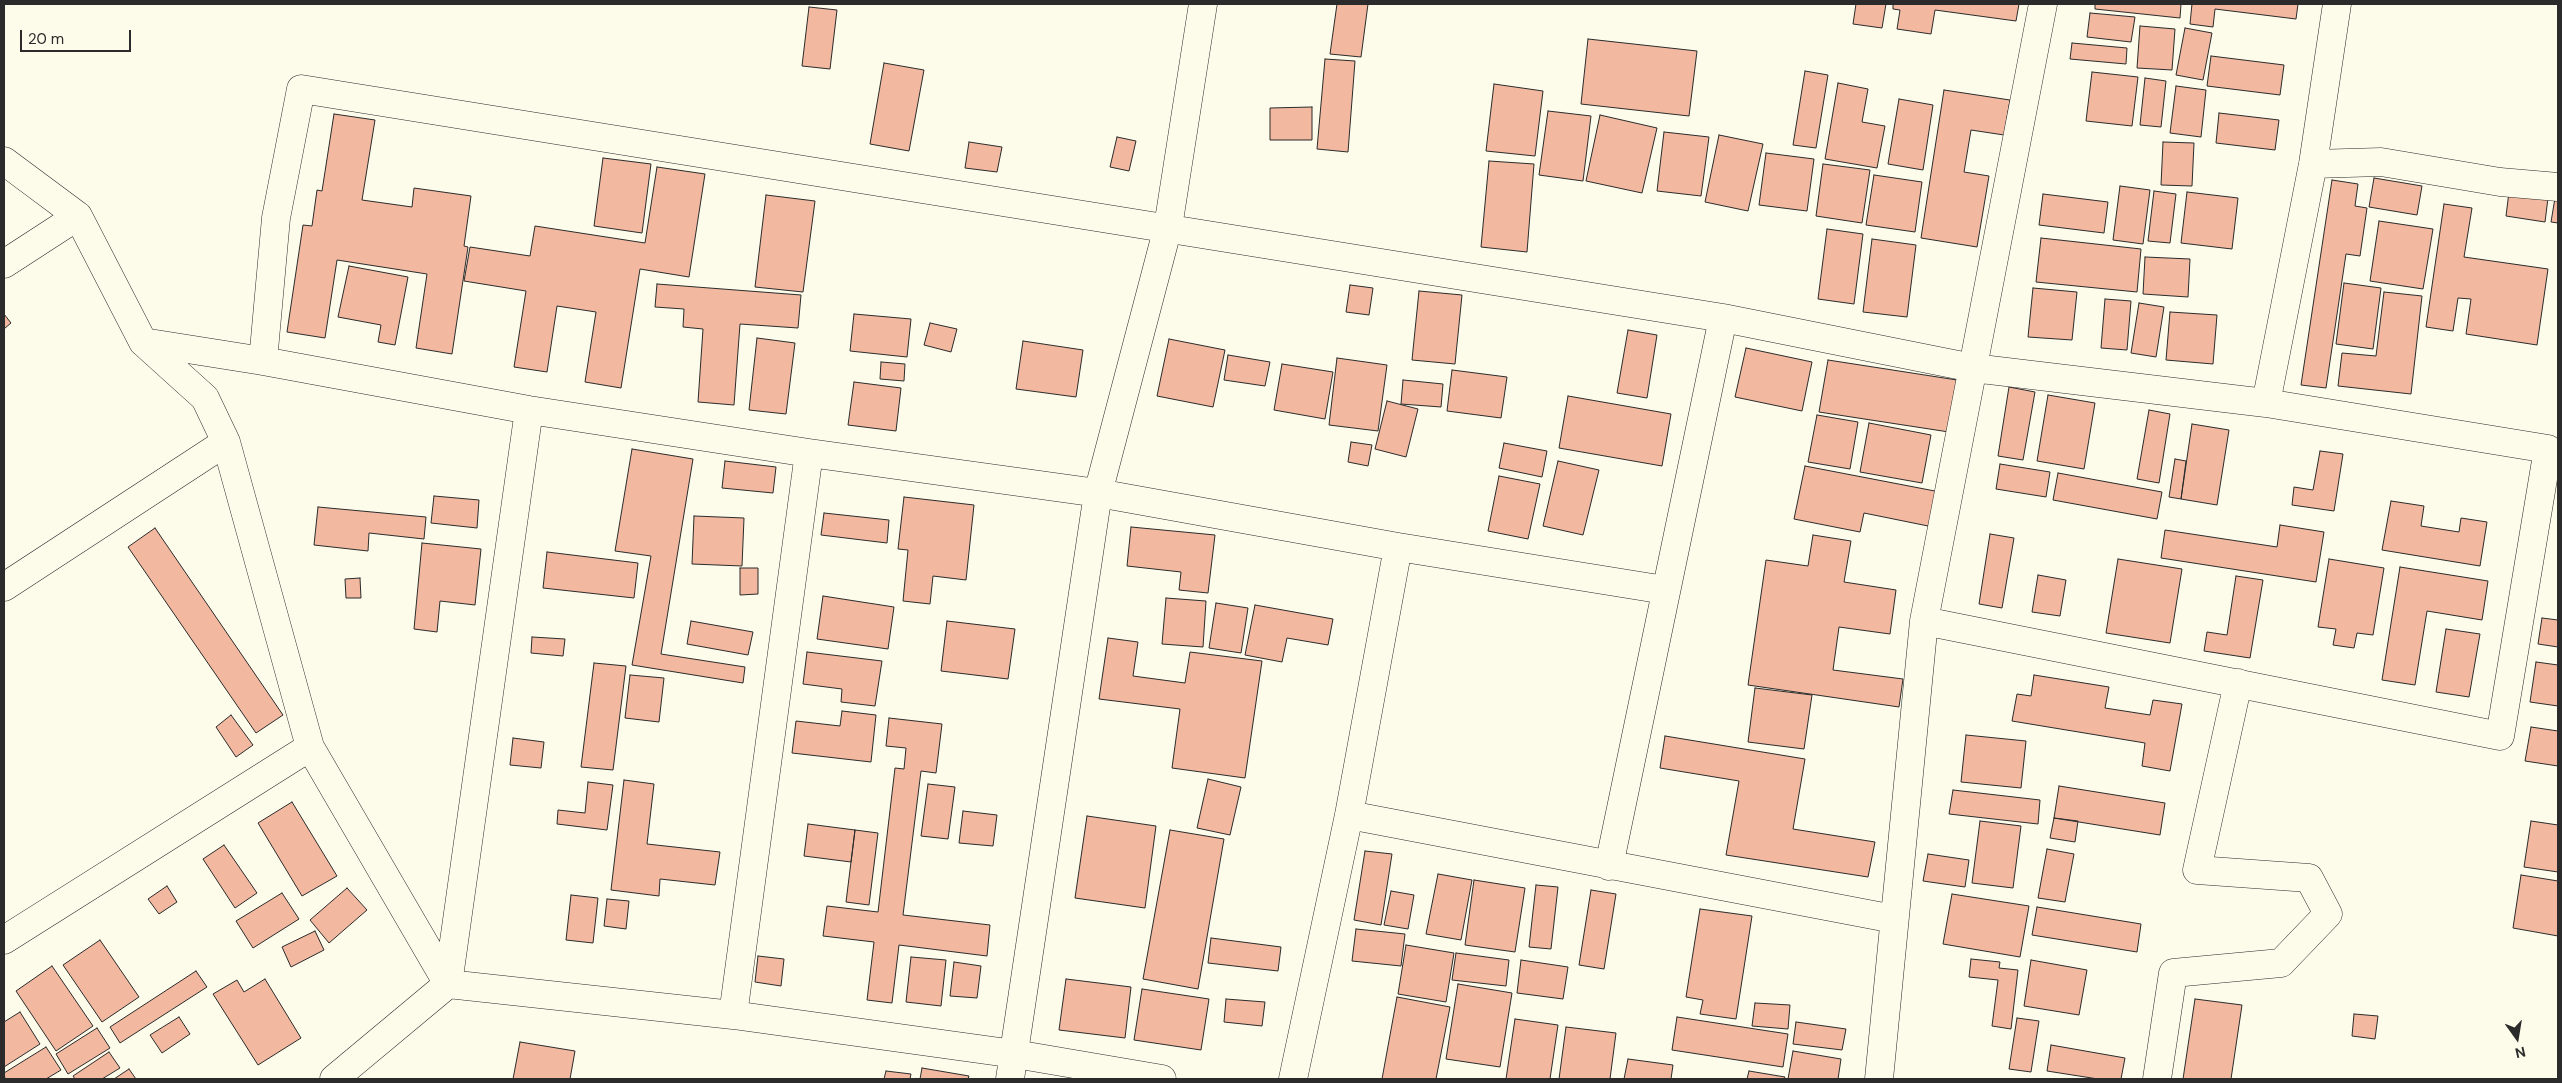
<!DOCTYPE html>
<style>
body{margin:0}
#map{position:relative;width:2562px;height:1083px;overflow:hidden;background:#fdfbea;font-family:"DM Sans",sans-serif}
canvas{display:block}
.frame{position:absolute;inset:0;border:5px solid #2b2b2b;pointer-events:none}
.north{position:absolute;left:2492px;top:1013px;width:50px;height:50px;-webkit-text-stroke:4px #fdfbea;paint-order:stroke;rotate:167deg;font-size:14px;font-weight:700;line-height:20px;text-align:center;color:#2b2b2b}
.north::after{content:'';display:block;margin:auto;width:18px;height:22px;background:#2b2b2b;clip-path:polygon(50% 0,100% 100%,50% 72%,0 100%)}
.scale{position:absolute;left:20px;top:30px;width:111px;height:22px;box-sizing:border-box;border:2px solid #2b2b2b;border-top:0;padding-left:6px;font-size:15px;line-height:18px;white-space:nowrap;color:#2b2b2b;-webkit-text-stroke:4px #fdfbea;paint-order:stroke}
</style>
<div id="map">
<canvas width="2562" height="1083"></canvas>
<div class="frame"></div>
<div class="north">N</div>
<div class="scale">20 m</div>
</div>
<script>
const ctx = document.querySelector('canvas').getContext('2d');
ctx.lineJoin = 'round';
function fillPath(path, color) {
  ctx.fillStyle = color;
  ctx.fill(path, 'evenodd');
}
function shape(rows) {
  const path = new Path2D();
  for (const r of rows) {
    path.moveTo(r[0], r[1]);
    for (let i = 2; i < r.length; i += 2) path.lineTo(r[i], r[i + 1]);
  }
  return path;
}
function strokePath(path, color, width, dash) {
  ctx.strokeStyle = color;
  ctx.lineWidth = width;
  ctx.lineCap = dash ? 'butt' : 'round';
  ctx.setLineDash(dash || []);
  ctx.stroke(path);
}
const building = shape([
 [1337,4,1368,4,1361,57,1330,54,1337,4],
 [1856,4,1886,4,1882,28,1853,24,1856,4],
 [1893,4,2019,4,2016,21,1935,10,1931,34,1897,29,1900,10,1893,9,1893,4],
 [2095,4,2181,4,2180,18,2095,9,2095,4],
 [2192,4,2298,4,2296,19,2215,9,2213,27,2190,24,2192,4],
 [809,7,837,10,830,69,802,66,809,7],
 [2090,13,2135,17,2131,42,2087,37,2090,13],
 [2140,26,2175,29,2172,70,2137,68,2140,26],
 [2185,28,2212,33,2203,80,2176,75,2185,28],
 [1588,39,1697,51,1689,116,1581,104,1588,39],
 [2072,43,2127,48,2126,64,2070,59,2072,43],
 [2211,56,2284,65,2280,95,2207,86,2211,56],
 [1325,59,1355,61,1348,152,1317,149,1325,59],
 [884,63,924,70,909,151,870,144,884,63],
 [1805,71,1828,75,1816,148,1793,145,1805,71],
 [2092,72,2138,77,2132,126,2086,121,2092,72],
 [2145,78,2166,81,2161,127,2140,125,2145,78],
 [1838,83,1868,89,1862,122,1885,126,1877,168,1825,159,1838,83],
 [1494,84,1543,91,1535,156,1486,151,1494,84],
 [2176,86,2206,90,2201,137,2170,133,2176,86],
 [1944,90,2010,100,2004,135,1971,130,1964,172,1989,176,1977,247,1921,238,1944,90],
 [1899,99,1933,105,1923,170,1888,164,1899,99],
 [1312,107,1312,140,1270,140,1270,108,1312,107],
 [1548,111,1591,116,1583,181,1539,175,1548,111],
 [2219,113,2279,120,2275,150,2216,143,2219,113],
 [334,114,375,120,362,200,412,207,414,188,471,196,464,246,468,247,452,354,416,348,427,274,337,260,325,338,287,332,303,225,312,226,317,190,322,191,334,114],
 [1600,115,1657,128,1642,193,1586,181,1600,115],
 [1664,132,1709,137,1701,196,1657,191,1664,132],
 [1719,135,1763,144,1748,211,1705,202,1719,135],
 [1117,137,1136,141,1129,171,1110,167,1117,137],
 [969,142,1002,147,997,172,965,168,969,142],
 [2163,142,2194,143,2192,186,2161,185,2163,142],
 [1766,153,1814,159,1807,211,1759,205,1766,153],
 [603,158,651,164,642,233,594,226,603,158],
 [1489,161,1534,164,1527,252,1481,247,1489,161],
 [1823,164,1870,170,1862,223,1816,216,1823,164],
 [657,167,705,174,689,277,640,269,621,388,585,382,596,312,557,306,547,372,514,367,526,291,464,281,470,247,530,256,535,226,645,243,657,167],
 [1874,175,1922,182,1915,232,1866,225,1874,175],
 [2374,178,2422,186,2417,215,2369,207,2374,178],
 [2332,180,2358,184,2355,206,2367,208,2360,256,2346,254,2326,388,2301,385,2332,180],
 [2120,186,2150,190,2143,244,2113,240,2120,186],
 [2154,191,2176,194,2170,243,2148,241,2154,191],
 [2187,192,2238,198,2232,249,2181,243,2187,192],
 [2509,192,2548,198,2545,222,2506,216,2509,192],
 [2043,194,2108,202,2104,233,2039,225,2043,194],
 [766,195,815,201,803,292,755,287,766,195],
 [2555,198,2558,199,2558,223,2551,222,2555,198],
 [2444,204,2472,208,2464,257,2548,269,2537,345,2466,334,2471,299,2458,298,2453,331,2426,327,2444,204],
 [2379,221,2433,229,2423,289,2370,281,2379,221],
 [1827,229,1863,234,1854,304,1818,299,1827,229],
 [2041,238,2141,249,2137,292,2036,282,2041,238],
 [1872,239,1916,245,1907,317,1863,312,1872,239],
 [2145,257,2190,259,2188,297,2143,294,2145,257],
 [349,266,408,277,395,345,378,342,381,325,338,317,349,266],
 [2344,283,2381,288,2373,349,2336,344,2344,283],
 [657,284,801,295,798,328,740,324,734,405,698,402,703,329,683,327,684,309,655,307,657,284],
 [1350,285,1373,288,1369,315,1346,312,1350,285],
 [2033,288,2077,292,2072,340,2028,337,2033,288],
 [1419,291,1462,295,1455,364,1412,360,1419,291],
 [2384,292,2422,296,2411,394,2338,386,2342,353,2376,356,2384,292],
 [2105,299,2131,301,2127,350,2101,348,2105,299],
 [2139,303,2164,307,2156,357,2131,353,2139,303],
 [2170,312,2217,315,2213,364,2166,360,2170,312],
 [4,314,11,323,4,329,4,314],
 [854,314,911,319,907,357,850,351,854,314],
 [930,323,957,329,951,352,924,345,930,323],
 [1628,330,1657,335,1647,398,1617,393,1628,330],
 [757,338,795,343,786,414,749,410,757,338],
 [1169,339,1225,350,1213,407,1157,396,1169,339],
 [1023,341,1083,350,1076,397,1016,389,1023,341],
 [1746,348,1812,362,1802,411,1735,397,1746,348],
 [1228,355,1270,362,1265,386,1224,380,1228,355],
 [1337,358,1387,365,1378,431,1329,425,1337,358],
 [1828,360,1957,380,1949,432,1819,412,1828,360],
 [881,362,905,364,904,381,880,379,881,362],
 [1282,364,1333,372,1325,419,1274,410,1282,364],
 [1452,370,1507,377,1501,418,1447,411,1452,370],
 [1403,380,1443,384,1441,407,1401,404,1403,380],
 [854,382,901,388,896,431,848,425,854,382],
 [2009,387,2035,392,2023,460,1998,456,2009,387],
 [2048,395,2095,403,2084,469,2037,461,2048,395],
 [1568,396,1671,414,1662,466,1559,448,1568,396],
 [1387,401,1418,409,1406,457,1375,449,1387,401],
 [2149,410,2170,414,2159,483,2137,479,2149,410],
 [1817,415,1858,422,1850,469,1808,462,1817,415],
 [1869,423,1931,435,1922,483,1860,472,1869,423],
 [2192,424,2229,430,2217,505,2181,499,2192,424],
 [1351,442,1372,445,1368,466,1348,462,1351,442],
 [1504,443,1547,451,1542,477,1499,468,1504,443],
 [632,449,693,459,661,654,745,667,743,683,632,665,651,556,615,551,632,449],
 [2320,451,2343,454,2334,511,2292,505,2294,487,2313,490,2320,451],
 [2175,459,2186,461,2181,499,2169,497,2175,459],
 [725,461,776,467,773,493,722,488,725,461],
 [1558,461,1599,470,1583,535,1543,526,1558,461],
 [2000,464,2050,472,2046,497,1996,489,2000,464],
 [1805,466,1940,492,1933,527,1864,513,1860,532,1794,519,1805,466],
 [2058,473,2162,492,2157,519,2053,500,2058,473],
 [1499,476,1540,484,1528,539,1488,531,1499,476],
 [434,496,479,500,477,528,431,523,434,496],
 [904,497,974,505,966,580,933,576,930,604,903,601,908,550,898,549,904,497],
 [2391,501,2424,506,2421,526,2459,532,2461,518,2487,522,2480,566,2382,550,2391,501],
 [318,507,426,517,424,539,369,533,368,551,314,545,318,507],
 [824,513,889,520,887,543,821,535,824,513],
 [694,516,744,518,742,566,692,564,694,516],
 [2280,525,2324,532,2316,582,2161,558,2165,530,2277,547,2280,525],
 [1131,527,1215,535,1208,593,1179,590,1181,572,1127,566,1131,527],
 [155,528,283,715,256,733,128,547,155,528],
 [1990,534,2014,538,2002,608,1979,604,1990,534],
 [1813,535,1851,541,1844,582,1896,590,1890,634,1839,627,1833,670,1903,679,1899,707,1748,685,1766,560,1808,566,1813,535],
 [422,543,481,549,475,605,440,601,437,632,414,629,422,543],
 [547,552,638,563,634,598,543,588,547,552],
 [2118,559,2182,569,2170,643,2106,633,2118,559],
 [2329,559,2384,568,2373,635,2357,633,2354,648,2333,645,2336,629,2318,627,2329,559],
 [2400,567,2488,581,2482,620,2427,611,2415,685,2382,680,2400,567],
 [740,568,758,568,758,594,740,595,740,568],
 [2038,575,2066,580,2060,616,2032,612,2038,575],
 [2236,576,2263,580,2250,658,2204,651,2207,632,2227,635,2236,576],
 [360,578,361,598,346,598,345,579,360,578],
 [823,596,894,607,888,649,817,639,823,596],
 [1166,598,1206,601,1203,647,1162,644,1166,598],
 [1216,603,1248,608,1241,653,1209,648,1216,603],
 [1255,605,1333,619,1328,645,1287,638,1282,662,1245,655,1255,605],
 [2542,618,2558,620,2558,647,2538,644,2542,618],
 [691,621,753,632,748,655,687,644,691,621],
 [947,621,1015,629,1008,679,941,671,947,621],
 [2446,629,2480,634,2469,697,2436,692,2446,629],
 [532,637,565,639,563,656,531,653,532,637],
 [1108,638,1138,642,1133,676,1185,683,1190,652,1262,661,1245,778,1172,768,1180,709,1099,699,1108,638],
 [807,652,882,661,875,706,841,702,842,689,803,684,807,652],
 [2536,662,2558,665,2558,706,2530,702,2536,662],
 [594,663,626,666,613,770,581,767,594,663],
 [630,675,664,678,659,722,625,718,630,675],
 [2034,675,2109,687,2105,708,2150,715,2153,700,2182,704,2170,771,2142,766,2145,743,2012,721,2017,694,2031,696,2034,675],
 [1755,688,1812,695,1804,749,1748,742,1755,688],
 [842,711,876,715,871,762,792,753,796,721,840,726,842,711],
 [231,715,253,745,236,757,216,727,231,715],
 [889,718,942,724,936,773,921,771,903,915,990,925,987,956,899,945,892,1003,867,1000,874,942,823,936,827,906,878,912,895,768,904,769,906,748,886,746,889,718],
 [2531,727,2558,731,2558,766,2525,761,2531,727],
 [1966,735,2026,741,2021,788,1961,782,1966,735],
 [1665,736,1805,759,1793,829,1875,842,1868,877,1726,855,1739,781,1660,768,1665,736],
 [513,738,544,742,541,768,510,765,513,738],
 [1208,779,1241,787,1230,835,1197,828,1208,779],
 [624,780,654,784,647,844,720,852,715,885,660,879,659,896,611,890,624,780],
 [588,782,613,785,607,830,557,824,558,810,585,813,588,782],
 [928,784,955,787,948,839,921,836,928,784],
 [2059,786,2165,803,2160,835,2054,818,2059,786],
 [1953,790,2040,800,2038,824,1949,814,1953,790],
 [292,802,337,876,302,896,258,823,292,802],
 [963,811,997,815,993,846,959,843,963,811],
 [1087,816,1156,826,1145,908,1075,898,1087,816],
 [2054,818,2078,821,2075,842,2050,838,2054,818],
 [1980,821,2021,826,2013,888,1972,883,1980,821],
 [2531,821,2558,825,2558,872,2524,867,2531,821],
 [808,824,855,830,851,862,804,856,808,824],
 [855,830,878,833,869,905,846,902,855,830],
 [1170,830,1224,839,1198,989,1143,979,1170,830],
 [224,845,257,893,235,908,203,859,224,845],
 [2047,849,2074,854,2065,902,2038,898,2047,849],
 [1365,851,1392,854,1381,925,1354,920,1365,851],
 [1928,854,1969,860,1965,887,1923,881,1928,854],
 [1438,874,1472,880,1461,940,1426,934,1438,874],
 [2521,875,2558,881,2558,936,2513,928,2521,875],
 [1474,880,1525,888,1515,952,1465,945,1474,880],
 [1536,885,1558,887,1551,949,1529,947,1536,885],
 [167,886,177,902,159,914,148,899,167,886],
 [347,888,367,910,329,943,310,920,347,888],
 [1591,890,1616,894,1604,969,1579,965,1591,890],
 [1391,891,1414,895,1408,929,1384,925,1391,891],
 [282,893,299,919,253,948,236,921,282,893],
 [1952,894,2029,906,2020,957,1943,944,1952,894],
 [571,895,598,898,593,943,566,940,571,895],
 [607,899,629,901,626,929,604,926,607,899],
 [2037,907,2141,924,2137,952,2032,935,2037,907],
 [1700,909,1752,916,1736,1019,1700,1014,1703,1000,1686,997,1700,909],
 [1356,929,1405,934,1401,966,1352,961,1356,929],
 [315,931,324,950,291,967,282,947,315,931],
 [1211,938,1281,947,1278,971,1208,963,1211,938],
 [100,940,139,997,102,1022,63,965,100,940],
 [1406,945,1454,953,1446,1002,1398,994,1406,945],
 [1456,953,1509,960,1506,986,1452,980,1456,953],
 [758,956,784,959,781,986,755,982,758,956],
 [911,957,946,960,941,1006,906,1002,911,957],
 [1971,959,2000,962,1999,968,2018,970,2011,1029,1992,1026,1998,980,1969,977,1971,959],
 [1521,960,1568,967,1563,999,1517,993,1521,960],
 [2031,960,2087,970,2079,1015,2024,1006,2031,960],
 [954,962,981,966,977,998,950,996,954,962],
 [52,966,93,1026,56,1051,16,991,52,966],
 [196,971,207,987,120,1043,110,1027,196,971],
 [265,979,301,1038,258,1065,213,994,237,980,244,992,265,979],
 [1066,979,1131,987,1125,1038,1059,1030,1066,979],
 [1458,984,1512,993,1500,1067,1446,1059,1458,984],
 [1142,989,1209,999,1201,1050,1134,1040,1142,989],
 [1397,997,1450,1007,1436,1079,1382,1079,1397,997],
 [1226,999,1265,1002,1262,1026,1224,1022,1226,999],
 [2195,999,2242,1005,2231,1079,2183,1079,2195,999],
 [1755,1003,1790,1005,1788,1029,1752,1026,1755,1003],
 [20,1012,40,1044,4,1067,4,1022,20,1012],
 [2354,1014,2378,1016,2375,1039,2352,1036,2354,1014],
 [179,1017,190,1034,162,1053,150,1035,179,1017],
 [1677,1017,1788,1034,1783,1067,1672,1050,1677,1017],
 [2017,1018,2039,1021,2031,1072,2009,1069,2017,1018],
 [1515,1019,1558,1025,1550,1079,1506,1079,1515,1019],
 [1796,1022,1846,1029,1842,1050,1793,1044,1796,1022],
 [1566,1027,1616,1033,1610,1079,1559,1079,1566,1027],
 [97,1028,110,1048,68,1074,56,1054,97,1028],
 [520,1042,575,1051,570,1079,513,1079,520,1042],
 [2051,1045,2125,1058,2121,1079,2098,1079,2047,1071,2051,1045],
 [46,1047,61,1070,46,1079,5,1079,4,1073,46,1047],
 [1793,1051,1841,1059,1838,1079,1788,1079,1793,1051],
 [109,1052,120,1068,102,1079,75,1079,73,1076,109,1052],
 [1628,1059,1673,1065,1671,1079,1624,1079,1628,1059],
 [922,1068,969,1076,968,1079,920,1079,922,1068],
 [129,1069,136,1079,114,1079,129,1069],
 [886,1071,911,1074,910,1079,884,1079,886,1071],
 [1749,1071,1785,1077,1784,1079,1747,1079,1749,1071]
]);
const street = shape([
 [4,161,78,216,143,342,205,398,226,442,310,747],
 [2313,164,2381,162,2500,182,2558,187],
 [4,264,78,216],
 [143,342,263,361,529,410,809,453,1098,493,1398,547,1665,590],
 [263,361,276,218,301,89,1723,318,1973,368,2266,403,2548,449,2500,736,1924,621],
 [2266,403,2313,164,2337,4],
 [4,587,226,442],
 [1349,815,1894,919],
 [1609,866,1723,318],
 [4,940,310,747,448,984],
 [448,984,529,410],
 [733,1015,809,453],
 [334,1079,448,984,733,1015,1015,1054,1162,1079],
 [1010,1079,1098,493,1168,227,1203,4],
 [1293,1079,1349,815,1398,547],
 [1879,1079,1924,621,2043,4],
 [2157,1079,2173,973,2281,963,2328,914,2309,878,2197,870,2238,683]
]);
fillPath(building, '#f2b8a0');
strokePath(building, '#2b2b2b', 1);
strokePath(street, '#2b2b2b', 29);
strokePath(street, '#fdfbea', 28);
</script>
